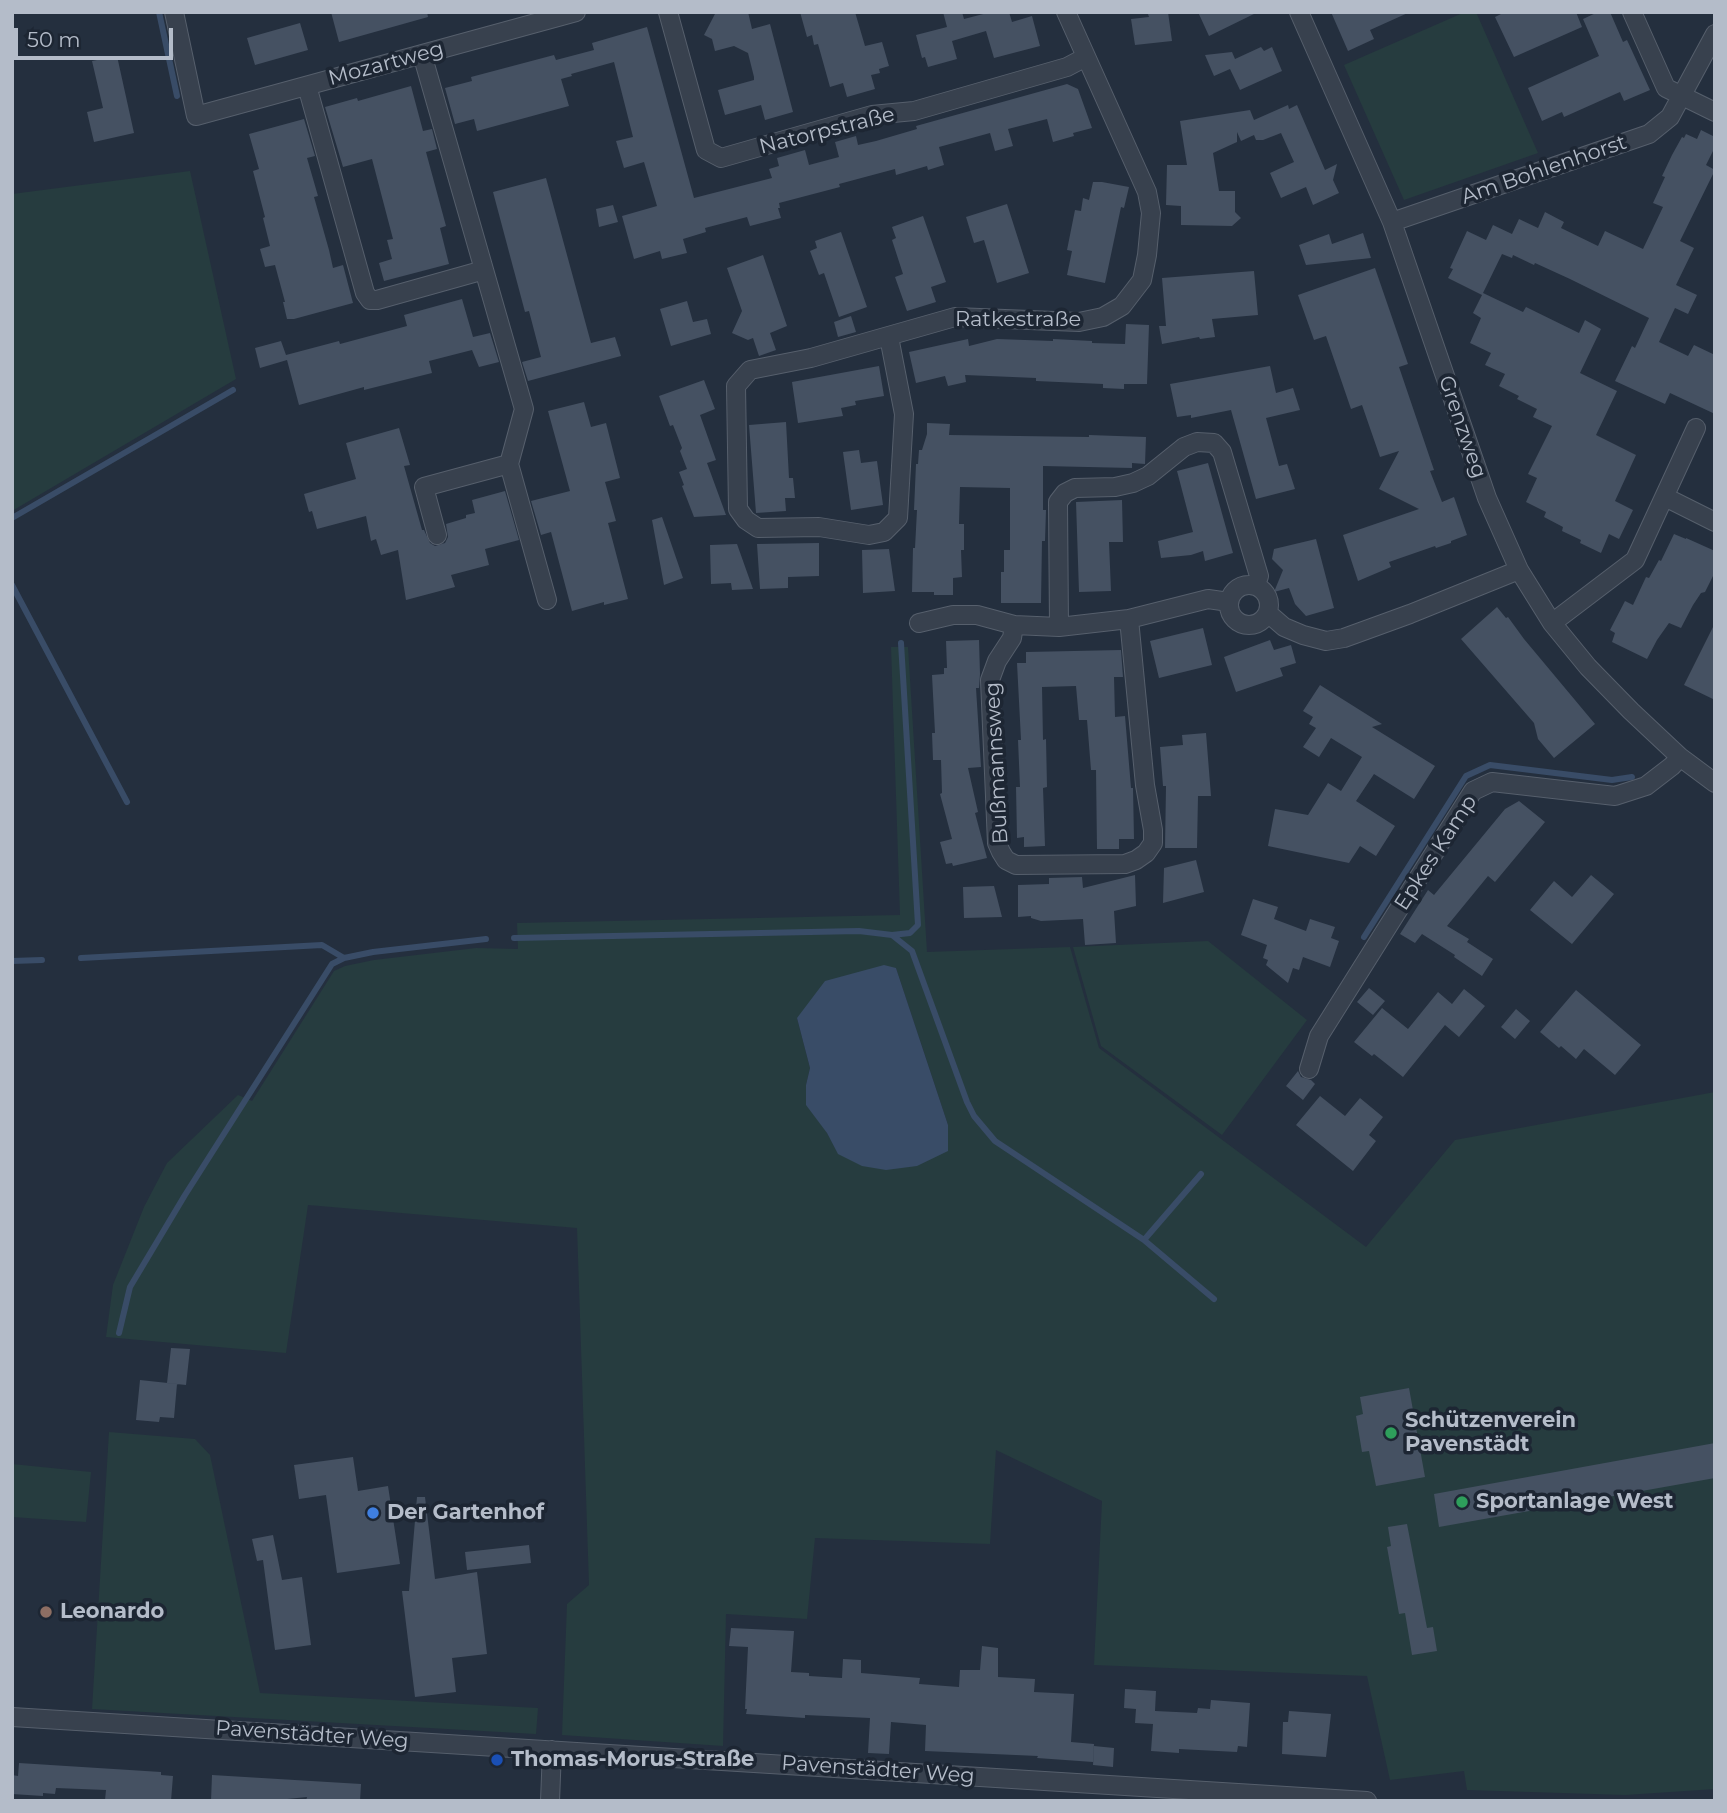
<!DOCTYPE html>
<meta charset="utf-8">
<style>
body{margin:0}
#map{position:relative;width:1727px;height:1813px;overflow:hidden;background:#242f3e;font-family:Montserrat,sans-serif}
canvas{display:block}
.frame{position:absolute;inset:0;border:14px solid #b4bcc9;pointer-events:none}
.scale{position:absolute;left:14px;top:28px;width:159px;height:32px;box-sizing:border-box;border:4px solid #b4bcc9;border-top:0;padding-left:9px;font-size:21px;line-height:24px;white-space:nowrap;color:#b4bcc9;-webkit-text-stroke:5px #1d2633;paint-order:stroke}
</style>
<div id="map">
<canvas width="1727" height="1813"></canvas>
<div class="frame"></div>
<div class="scale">50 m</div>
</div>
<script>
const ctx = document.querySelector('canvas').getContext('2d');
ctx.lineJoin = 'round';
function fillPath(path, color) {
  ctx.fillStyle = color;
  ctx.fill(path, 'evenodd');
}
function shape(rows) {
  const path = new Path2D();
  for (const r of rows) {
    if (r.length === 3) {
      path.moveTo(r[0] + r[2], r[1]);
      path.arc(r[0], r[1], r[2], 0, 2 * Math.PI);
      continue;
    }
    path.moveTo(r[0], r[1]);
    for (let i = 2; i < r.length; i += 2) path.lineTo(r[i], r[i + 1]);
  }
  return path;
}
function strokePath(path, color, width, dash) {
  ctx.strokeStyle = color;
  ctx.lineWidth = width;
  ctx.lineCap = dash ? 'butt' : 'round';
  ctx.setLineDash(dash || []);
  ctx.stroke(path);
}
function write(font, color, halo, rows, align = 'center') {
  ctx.font = font + ' Montserrat,sans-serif';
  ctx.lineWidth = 7;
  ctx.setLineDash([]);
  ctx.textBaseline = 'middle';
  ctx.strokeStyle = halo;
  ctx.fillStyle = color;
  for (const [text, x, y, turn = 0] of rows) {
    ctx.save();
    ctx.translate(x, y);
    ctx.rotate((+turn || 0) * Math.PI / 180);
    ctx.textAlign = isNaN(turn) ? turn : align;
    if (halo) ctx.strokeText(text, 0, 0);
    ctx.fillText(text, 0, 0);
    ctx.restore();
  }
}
const green = shape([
 [1465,12,1476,12,1538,153,1404,200,1344,65],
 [190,171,236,379,12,511,12,194],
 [891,647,908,647,927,952,1070,947,1099,1048,1366,1247,1455,1140,1715,1092,1715,1789,1625,1795,1467,1790,1464,1771,1390,1780,1367,1676,1094,1665,1102,1501,996,1450,990,1544,815,1538,807,1619,726,1614,723,1746,562,1735,567,1604,589,1585,577,1228,308,1205,286,1353,106,1337,113,1285,144,1207,167,1163,238,1095,252,1101,334,971,345,966,374,960,476,948,518,949,517,923,900,915],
 [896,968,948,1125,839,1154,827,1133,806,1085,810,1068,797,1018],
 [1208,941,1307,1020,1222,1135,1101,1046,1073,947],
 [109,1432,195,1439,210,1455,260,1693,538,1708,536,1734,92,1709],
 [12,1464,91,1472,86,1522,12,1517]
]);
const water = shape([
 [884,965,896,968,948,1125,948,1151,917,1166,886,1170,862,1166,838,1154,827,1133,806,1105,806,1085,810,1068,797,1018,825,981]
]);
const stream = shape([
 [159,12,177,96],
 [12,518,233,390],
 [12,585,127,802],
 [892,935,910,933,918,925,901,643],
 [1364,937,1466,776,1490,765,1612,780,1632,777],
 [514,938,859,931,892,935,912,951,967,1102,974,1116,995,1141,1144,1240,1214,1299],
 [81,958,322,945,344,958],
 [12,961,42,960],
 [1144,1240,1201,1174],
 [119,1333,130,1287,185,1195,332,964,344,958,373,952,486,939]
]);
const building = shape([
 [331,12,427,12,428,17,339,42],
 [716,12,748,12,752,29,770,24,793,112,765,120,761,105,725,115,718,90,754,80,754,77,748,53,734,46,715,51,712,39,704,35],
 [800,12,855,12,865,46,882,42,889,66,879,69,880,73,871,75,875,89,847,97,843,83,830,87,818,44,814,45,812,35,807,37],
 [943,12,962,12,964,19,991,12,1009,12,1012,22,1032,16,1040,46,994,58,986,31,952,41,957,59,928,67,925,57,922,58,916,35,947,27],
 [1158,12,1168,12,1172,41,1135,45,1131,19,1149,17,1148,14],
 [1198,12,1258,12,1209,36],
 [1331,12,1410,12,1370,30,1374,39,1348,51],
 [1505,12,1576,12,1582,27,1514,57,1495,17],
 [1598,12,1610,12,1623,42,1627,40,1650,90,1624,101,1620,92,1564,117,1562,112,1542,121,1528,88,1599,56,1583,19],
 [300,23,308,50,255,65,247,38],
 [647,27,694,198,772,178,769,169,779,166,777,158,805,150,809,165,839,157,835,142,856,136,858,145,876,141,917,129,916,126,1067,84,1078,89,1092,128,1073,133,1074,136,1053,142,1047,119,1008,129,1013,146,995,151,990,133,939,147,944,165,928,170,927,166,896,175,895,169,839,184,840,187,779,203,780,208,778,208,781,218,750,226,747,217,705,228,706,232,683,239,687,253,662,259,660,251,634,259,622,216,657,206,644,162,624,168,616,141,633,137,614,62,571,74,572,76,561,79,569,106,477,131,474,119,455,124,445,88,472,81,471,77,554,55,556,60,594,50,592,43],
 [1261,47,1264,51,1272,47,1282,71,1240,90,1230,69,1214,76,1205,55,1232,52,1235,59],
 [117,56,134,133,94,142,87,112,103,108,92,61],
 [411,86,423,131,432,129,437,149,426,152,446,226,440,228,449,264,384,281,379,263,392,259,387,240,393,239,372,159,343,167,325,107,357,98,358,101],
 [1288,105,1289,109,1297,105,1325,170,1337,164,1333,180,1339,193,1313,205,1306,187,1281,198,1270,173,1294,162,1281,133,1263,140,1256,140,1254,135,1241,141,1237,132,1237,142,1213,153,1219,191,1235,191,1235,212,1241,218,1232,226,1181,225,1181,206,1166,205,1167,165,1187,165,1180,121,1250,110,1254,120],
 [304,119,315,156,307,158,318,196,314,197,329,250,333,268,343,265,353,303,294,319,287,319,283,302,285,302,275,265,265,267,260,249,270,246,263,218,265,217,253,171,259,169,249,134],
 [1701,130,1715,137,1715,147,1706,165,1715,170,1680,241,1694,248,1676,285,1697,295,1688,314,1675,308,1659,342,1688,356,1694,345,1715,355,1715,414,1670,393,1665,404,1615,381,1632,346,1635,348,1649,318,1570,279,1535,263,1534,265,1513,255,1512,258,1502,254,1483,293,1523,312,1526,307,1579,333,1585,320,1601,329,1580,373,1617,391,1596,435,1636,455,1615,501,1633,510,1619,539,1609,534,1601,553,1580,543,1581,540,1562,531,1563,527,1544,517,1546,512,1526,502,1537,478,1528,474,1552,426,1533,417,1537,409,1517,399,1519,396,1499,386,1505,374,1485,365,1491,353,1470,343,1481,318,1473,313,1482,295,1448,278,1453,269,1450,268,1467,231,1486,240,1493,225,1512,234,1519,219,1538,228,1545,212,1564,222,1561,228,1598,246,1605,231,1643,249,1663,207,1653,203,1665,177,1662,176,1672,155,1682,137,1684,138,1686,134,1697,139],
 [546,178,591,343,615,337,621,356,528,381,522,362,541,357,529,311,525,312,493,192],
 [1093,182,1102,182,1129,187,1124,208,1121,207,1105,283,1067,275,1072,251,1067,250,1075,210,1081,211,1083,198,1089,200],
 [1007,204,1029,273,997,283,984,240,974,243,966,217],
 [613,205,618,222,599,227,596,209],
 [923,216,946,282,931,287,936,302,907,311,895,277,903,274,892,240,896,238,892,227],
 [841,232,867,307,839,317,824,273,819,275,810,251,817,248,815,241],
 [1363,233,1371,258,1306,265,1299,245,1329,234,1332,244],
 [763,255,787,326,770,333,776,350,759,356,753,338,748,340,732,333,742,311,727,268],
 [1375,268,1408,364,1399,367,1434,470,1430,471,1442,502,1454,497,1467,535,1451,541,1451,543,1436,548,1435,546,1389,562,1391,567,1358,581,1343,535,1419,509,1379,489,1399,451,1380,457,1362,405,1351,409,1326,336,1314,340,1298,295],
 [1254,271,1258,315,1212,319,1215,337,1200,339,1199,337,1162,344,1159,326,1166,326,1162,278],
 [462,299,473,337,490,333,499,362,479,367,472,350,429,361,432,373,364,390,364,387,299,405,287,360,260,368,255,348,281,341,286,355,339,341,340,344,407,326,404,315],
 [687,301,693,322,707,319,711,334,671,346,660,309],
 [851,316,856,332,838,337,834,322],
 [1126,324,1149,325,1147,384,1124,384,1124,389,1103,388,1103,384,1036,381,1036,378,965,375,966,382,948,386,945,376,916,383,909,352,968,339,969,346,997,339,1053,341,1053,339,1092,341,1092,343,1125,344],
 [879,366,884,396,855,401,856,405,841,408,843,416,798,423,792,382],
 [1270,366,1276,393,1293,388,1300,410,1266,418,1279,466,1287,464,1295,489,1256,499,1231,410,1191,418,1191,415,1177,417,1170,384],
 [704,380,715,409,700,415,716,460,707,463,726,515,694,517,682,486,684,485,679,472,687,469,680,451,682,448,673,425,670,426,659,396],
 [584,402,591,427,606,423,620,478,605,482,616,521,608,523,628,599,604,605,604,602,572,611,551,532,541,535,531,501,570,491,548,411],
 [786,422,789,478,793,478,795,498,785,498,786,511,756,513,749,425],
 [927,423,950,424,949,435,1089,437,1089,435,1146,437,1145,464,1132,463,1132,468,1043,466,1043,510,1046,510,1045,541,1042,541,1041,603,1001,603,1001,572,1004,572,1004,550,1010,550,1010,488,960,487,959,524,964,524,964,550,961,550,962,577,953,578,953,595,934,595,934,592,912,592,913,548,915,548,917,510,914,510,916,464,918,464,919,450,922,450,927,434],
 [399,428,410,465,404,466,422,530,424,530,430,543,435,546,445,543,448,537,446,524,466,518,466,515,475,513,472,500,505,491,519,540,485,549,489,565,451,575,455,587,406,600,398,550,381,555,376,539,371,541,366,516,317,529,312,511,309,512,304,494,356,479,346,443],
 [859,450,861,463,877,461,883,505,851,510,843,452],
 [1208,463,1233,553,1205,561,1203,551,1191,555,1161,558,1158,541,1193,532,1177,471],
 [1122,500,1123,542,1109,542,1111,591,1079,592,1076,502],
 [662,517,683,578,664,585,652,520],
 [1674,534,1686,539,1686,538,1715,551,1715,572,1705,592,1701,593,1693,605,1681,628,1669,623,1657,640,1647,659,1612,642,1615,633,1610,630,1625,601,1633,605,1646,577,1649,578,1659,560,1661,561],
 [1316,539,1334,608,1306,616,1295,604,1289,588,1274,592,1283,570,1272,559,1274,549],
 [819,543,819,576,788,577,788,588,760,589,757,544],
 [737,544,753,589,732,590,731,583,711,584,710,545],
 [889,549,895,591,863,593,862,550],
 [1497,607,1506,618,1508,617,1524,639,1595,724,1554,758,1538,739,1534,723,1461,639],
 [1715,623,1715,700,1684,685],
 [1203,628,1212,665,1159,678,1150,641],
 [979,640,980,674,979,688,976,688,981,767,968,768,978,812,975,813,987,858,953,866,952,863,946,864,940,842,952,839,940,794,942,793,941,760,933,760,932,733,935,733,932,675,944,674,944,668,947,668,946,641],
 [1270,640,1274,650,1291,645,1296,663,1280,668,1283,676,1236,692,1224,657],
 [1121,650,1123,677,1114,677,1115,717,1125,716,1131,788,1133,788,1134,839,1119,839,1119,849,1097,849,1096,770,1091,770,1087,720,1079,720,1076,686,1042,687,1043,740,1046,739,1047,787,1043,788,1045,846,1024,847,1024,837,1017,838,1016,787,1020,787,1018,740,1021,740,1017,663,1026,663,1026,652],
 [1320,685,1382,724,1372,727,1435,766,1414,799,1374,774,1356,801,1395,826,1376,856,1360,846,1349,863,1268,846,1275,809,1308,815,1328,783,1341,791,1362,757,1331,738,1319,757,1303,747,1316,728,1309,724,1313,717,1303,711],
 [1206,733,1211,796,1198,796,1197,848,1165,848,1166,786,1163,786,1160,747,1183,745,1182,735],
 [1519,801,1545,822,1495,882,1488,876,1447,926,1469,939,1467,942,1493,959,1482,976,1454,957,1455,955,1422,934,1415,943,1400,934,1428,890,1434,895,1505,809],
 [1196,860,1204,892,1163,903,1164,868],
 [1135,875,1136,906,1114,911,1116,943,1085,945,1083,919,1041,921,1031,918,1031,916,1018,917,1018,885,1049,884,1049,878,1082,877,1083,888],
 [1591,875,1614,894,1572,944,1530,910,1554,881,1572,897],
 [994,886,1002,917,964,918,963,887],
 [1253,899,1278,907,1274,919,1306,931,1310,919,1335,927,1331,938,1339,941,1330,967,1303,957,1299,970,1293,968,1288,983,1266,965,1268,960,1263,958,1267,945,1241,935],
 [1369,988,1385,1001,1373,1015,1357,1002],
 [1464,989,1485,1006,1459,1037,1445,1025,1403,1077,1374,1054,1372,1056,1354,1042,1382,1008,1408,1029,1438,992,1452,1004],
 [1576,990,1641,1045,1615,1075,1584,1049,1576,1059,1561,1046,1559,1048,1540,1032],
 [1516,1009,1530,1021,1515,1039,1501,1027],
 [1298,1071,1301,1077,1311,1080,1315,1084,1303,1100,1286,1086],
 [1320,1096,1345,1116,1360,1098,1383,1117,1369,1135,1376,1141,1353,1171,1296,1125],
 [171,1348,190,1349,186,1385,167,1383],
 [140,1380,177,1384,174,1418,160,1417,159,1422,136,1420],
 [1409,1388,1425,1477,1376,1486,1369,1451,1362,1452,1356,1416,1363,1414,1360,1397],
 [1715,1443,1715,1478,1439,1527,1434,1494],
 [353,1457,358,1491,388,1486,400,1564,337,1573,326,1495,299,1499,294,1465],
 [417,1497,425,1497,435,1579,477,1572,487,1654,452,1658,456,1692,415,1697,402,1591,409,1591],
 [1407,1524,1427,1628,1433,1627,1437,1651,1412,1655,1405,1613,1399,1614,1387,1547,1391,1546,1388,1527],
 [273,1535,282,1580,302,1577,311,1645,275,1650,263,1560,257,1561,252,1539],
 [529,1545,531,1563,467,1570,465,1552],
 [731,1628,794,1631,791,1672,809,1673,809,1676,842,1678,843,1659,861,1660,861,1673,920,1678,919,1684,959,1687,960,1670,980,1670,982,1646,998,1648,998,1677,1035,1679,1034,1692,1074,1694,1071,1742,1094,1744,1093,1762,1037,1758,1038,1756,925,1751,926,1725,891,1722,889,1754,868,1753,870,1718,805,1715,805,1718,746,1714,747,1709,745,1709,748,1647,729,1646],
 [1125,1689,1156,1691,1155,1711,1197,1713,1198,1708,1210,1709,1211,1700,1250,1703,1247,1747,1238,1746,1237,1752,1179,1749,1179,1753,1151,1751,1153,1724,1135,1723,1136,1709,1124,1708],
 [1289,1711,1331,1714,1326,1757,1282,1754,1283,1722,1288,1722],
 [1094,1746,1114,1748,1113,1767,1093,1765],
 [19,1763,161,1772,161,1775,173,1776,171,1801,105,1800,106,1790,56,1788,55,1794,43,1793,43,1796,12,1794,12,1775,18,1776],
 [212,1775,361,1784,360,1801,306,1801,307,1797,268,1801,211,1801]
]);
const minor = shape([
 [174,12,196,116,576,12],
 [668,12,706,150,721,158,872,115,914,111,1067,67,1086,57],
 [1299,12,1392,222,1487,498,1519,570,1552,623,1588,667,1631,711,1680,757,1715,783],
 [1632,12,1666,88,1715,112],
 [422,54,524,409,509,464,424,487,437,535],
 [307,86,365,293,370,300,377,300,484,270],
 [1392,222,1649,134,1670,117,1715,34],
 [889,337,904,414,898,518,884,532,869,535,819,527,758,528,746,520,738,509,736,386,750,370,811,358,955,317,1079,322,1103,317,1122,306,1142,280,1147,255,1151,213,1147,192,1066,12],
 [509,464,547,600],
 [1665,497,1715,522],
 [1249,605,20],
 [1269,614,1284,627,1303,635,1326,641,1344,638,1410,614,1519,570],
 [919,623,953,615,977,615,1014,625,1059,627,1129,619,1208,599,1229,602],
 [1552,623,1635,560,1696,428],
 [1014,625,1012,638,997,661,990,680,997,843,1001,852,1006,860,1016,865,1125,864,1136,860,1146,853,1153,843,1153,830,1145,785,1129,619],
 [1059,627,1058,502,1065,493,1075,488,1115,487,1133,483,1148,476,1184,447,1197,442,1214,443,1222,452,1259,576,1256,585],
 [1309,1069,1319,1036,1473,791,1492,782,1615,796,1646,786,1672,766,1680,757],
 [12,1717,1367,1801],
 [550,1801,552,1750]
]);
const markers = [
 [1391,1433,7,"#2e9e5b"],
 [1462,1502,7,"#2e9e5b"],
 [373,1513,7,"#3f7fe0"],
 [46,1612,7,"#8d6e63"],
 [497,1760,7,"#1a4fb4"]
];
const streetNames = [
 ["Mozartweg",386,64,-15],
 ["Natorpstraße",827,131,-14],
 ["Am Bohlenhorst",1544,170,-19],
 ["Ratkestraße",1018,320],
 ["Grenzweg",1462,427,71],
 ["Bußmannsweg",997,763,-93],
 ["Epkes Kamp",1436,853,-57],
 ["Pavenstädter Weg",312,1735,4],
 ["Pavenstädter Weg",878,1770,4]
];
const poiNames = [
 ["Schützenverein",1405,1421],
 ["Pavenstädt",1405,1445],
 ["Sportanlage West",1476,1502],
 ["Der Gartenhof",387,1513],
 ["Leonardo",60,1612],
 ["Thomas-Morus-Straße",511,1760]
];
fillPath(green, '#263c3f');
fillPath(water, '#394c67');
strokePath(stream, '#394c67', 6);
fillPath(building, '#455162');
strokePath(minor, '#565f6c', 20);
strokePath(minor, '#38414e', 18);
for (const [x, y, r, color] of markers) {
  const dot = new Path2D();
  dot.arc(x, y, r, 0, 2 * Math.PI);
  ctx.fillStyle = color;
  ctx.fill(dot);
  strokePath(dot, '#1d2633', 2.5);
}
write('21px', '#b4bcc9', '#1d2633', streetNames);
write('bold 21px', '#b4bcc9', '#1d2633', poiNames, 'left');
</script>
